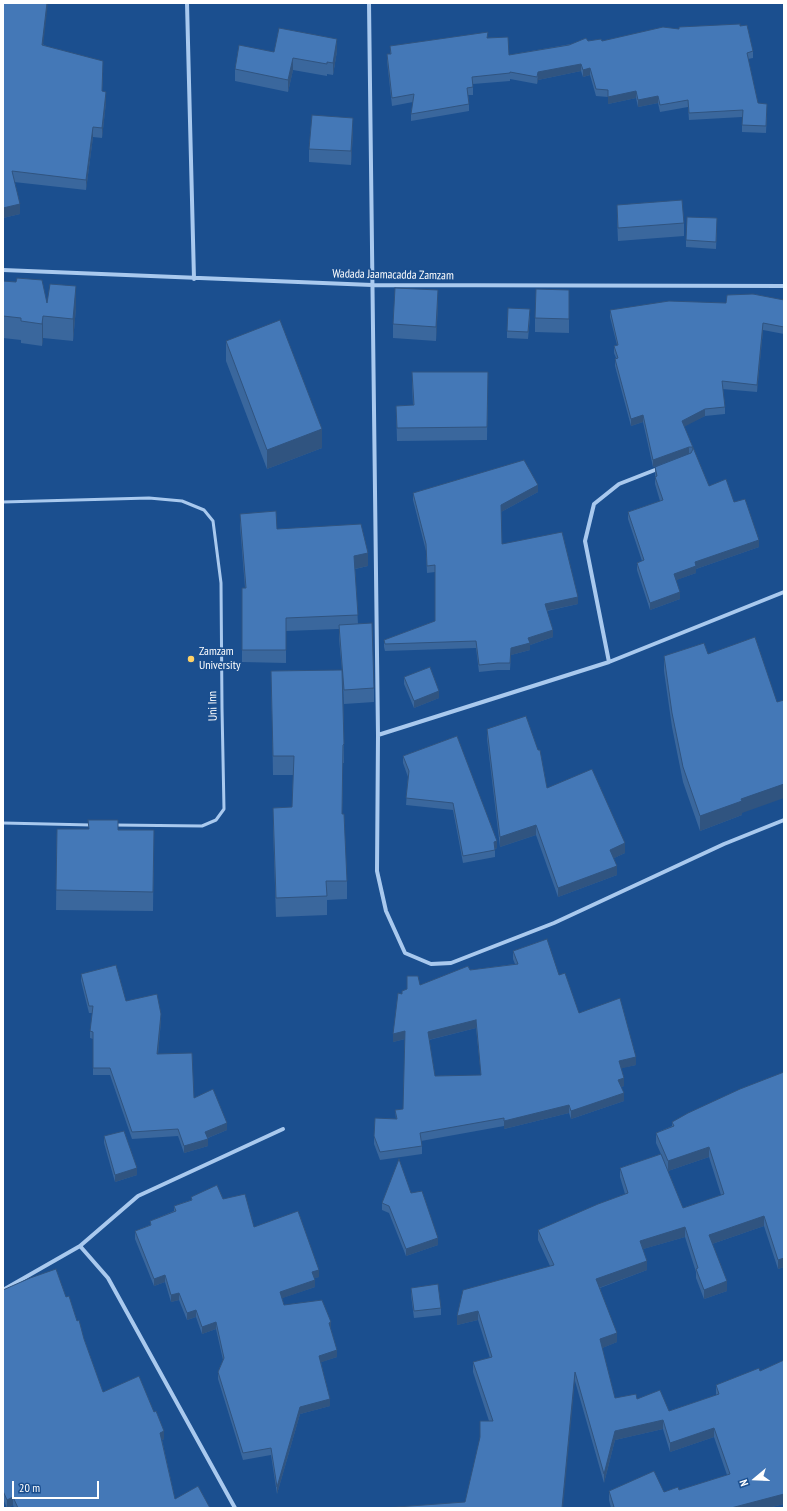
<!DOCTYPE html>
<style>
body{margin:0}
#map{position:relative;width:787px;height:1511px;overflow:hidden;background:#1b4f8f;font-family:"PT Sans Narrow",sans-serif}
canvas{display:block}
.frame{position:absolute;inset:0;border:4px solid #fff;pointer-events:none}
.north{position:absolute;left:735px;top:1459px;width:40px;height:40px;-webkit-text-stroke:3px #1b4f8f;paint-order:stroke;rotate:251deg;font-size:11px;font-weight:700;line-height:16px;text-align:center;color:#fff}
.north::after{content:'';display:block;margin:auto;width:14px;height:18px;background:#fff;clip-path:polygon(50% 0,100% 100%,50% 72%,0 100%)}
.scale{position:absolute;left:12px;top:1481px;width:87px;height:18px;box-sizing:border-box;border:2px solid #fff;border-top:0;padding-left:5px;font-size:12px;line-height:14px;white-space:nowrap;color:#fff;-webkit-text-stroke:3px #1b4f8f;paint-order:stroke}
</style>
<div id="map">
<canvas width="787" height="1511"></canvas>
<div class="frame"></div>
<div class="north">N</div>
<div class="scale">20 m</div>
</div>
<script>
const ctx = document.querySelector('canvas').getContext('2d');
ctx.lineJoin = 'round';
function shape(rows) {
  const path = new Path2D();
  for (const r of rows) {
    path.moveTo(r[0], r[1]);
    for (let i = 2; i < r.length; i += 2) path.lineTo(r[i], r[i + 1]);
  }
  return path;
}
function strokePath(path, color, width, dash) {
  ctx.strokeStyle = color;
  ctx.lineWidth = width;
  ctx.lineCap = dash ? 'butt' : 'round';
  ctx.setLineDash(dash || []);
  ctx.stroke(path);
}
function fillPath(path, color) {
  ctx.fillStyle = color;
  ctx.fill(path, 'evenodd');
}
function write(font, color, halo, rows, align = 'center') {
  ctx.font = font + ' "PT Sans Narrow",sans-serif';
  ctx.lineWidth = 3.5;
  ctx.setLineDash([]);
  ctx.textBaseline = 'middle';
  ctx.strokeStyle = halo;
  ctx.fillStyle = color;
  for (const [text, x, y, turn = 0] of rows) {
    ctx.save();
    ctx.translate(x, y);
    ctx.rotate((+turn || 0) * Math.PI / 180);
    ctx.textAlign = isNaN(turn) ? turn : align;
    if (halo) ctx.strokeText(text, 0, 0);
    ctx.fillText(text, 0, 0);
    ctx.restore();
  }
}
const service = shape([
 [3,502,149,498,182,501,204,510,213,521,221,583,222,708,224,809,216,820,202,826,115,825],
 [3,823,91,825]
]);
const minor = shape([
 [187,3,194,279],
 [369,3,378,735,377,871,386,911,405,953,431,964,451,963,554,923,724,844,784,820],
 [3,270,372,285,784,286],
 [660,468,619,484,594,504,585,541,609,662,784,592],
 [378,735,609,662],
 [3,1290,80,1246],
 [235,1508,108,1278,80,1246,138,1196,283,1129]
]);
const wall = shape([
 [3,3,44,45,103,71,102,91,106,102,102,138,93,137,86,190,14,182,20,214,3,218],
 [740,26,753,51,753,58,748,59,758,103,767,111,766,133,742,132,742,117,689,120,688,107,660,112,658,103,638,107,636,98,608,104,608,97,596,96,590,75,583,77,581,71,538,80,537,84,510,79,510,81,473,84,473,95,468,95,469,104,469,111,411,121,411,114,413,102,392,106,387,61,387,54,390,54,390,46,488,38,509,55,588,41,602,41,679,29],
 [337,51,333,75,327,74,327,76,293,70,288,92,235,81,235,69,274,52],
 [353,132,351,165,309,162,309,149],
 [617,205,684,223,684,236,618,241,617,219],
 [717,225,716,249,686,247,686,240],
 [3,281,47,303,76,308,73,341,43,338,42,346,21,343,21,340,3,338],
 [569,290,569,333,535,332,535,318],
 [784,300,784,334,763,330,757,392,722,389,725,407,725,414,705,416,684,426,709,486,734,502,759,547,696,569,696,573,676,580,680,599,650,610,637,570,637,563,642,561,628,519,628,512,660,501,655,484,655,467,690,454,653,467,643,422,631,426,615,366,615,359,616,358,614,353,614,346,617,345,610,317,610,310,726,303],
 [438,304,436,341,393,338,393,324],
 [530,316,528,339,507,338,507,331],
 [226,341,322,448,267,469,226,361],
 [412,372,488,372,487,440,397,441,396,406,413,405,412,385],
 [538,492,501,512,502,544,578,604,547,611,553,637,530,645,530,650,511,655,510,670,498,670,479,672,476,648,385,651,384,647,384,640,435,621,435,572,427,573,426,551,413,500,413,493],
 [240,514,368,566,355,569,358,624,374,688,374,702,344,704,343,685,344,763,343,763,342,814,347,881,347,899,327,900,327,915,276,917,273,827,273,808,292,807,293,775,273,775,271,671,342,670,339,639,339,629,286,631,286,663,242,662,242,588,245,588,240,526],
 [708,654,777,702,742,813,742,815,700,831,683,782,672,727,664,671,664,656],
 [404,677,439,698,414,708,404,684],
 [487,729,538,750,547,788,625,853,614,858,617,875,558,897,536,835,500,847,487,739],
 [457,736,497,848,495,849,495,857,463,863,453,810,406,805,408,777,403,763,403,756],
 [57,829,154,830,153,911,56,910],
 [513,951,559,975,579,1013,636,1065,621,1068,624,1086,621,1087,624,1101,571,1119,569,1113,504,1129,504,1126,421,1141,422,1146,422,1154,380,1160,374,1144,374,1136,396,1119,395,1110,403,1109,405,1039,393,1042,402,994,420,985,470,970,515,964,513,959],
 [476,1028,481,1075,435,1076,429,1040],
 [81,974,126,1001,161,1021,158,1054,194,1098,227,1130,208,1138,208,1146,184,1153,178,1136,132,1139,110,1075,93,1075,93,1039,90,1038,90,1031,93,1013,89,1013,81,981],
 [784,1072,784,1267,778,1269,764,1226,712,1244,727,1291,704,1299,696,1278,696,1272,685,1237,643,1249,647,1270,600,1288,617,1342,602,1348,615,1398,637,1399,669,1411,716,1395,716,1385,760,1371,784,1360,784,1504,768,1508,610,1508,611,1508,609,1500,609,1491,664,1492,679,1490,727,1475,714,1437,670,1452,663,1429,615,1440,604,1483,575,1381,465,1502,489,1421,473,1372,473,1362,490,1358,478,1320,457,1325,457,1316,550,1266,538,1240,538,1230,625,1194,620,1177,620,1168,661,1154,656,1143,656,1133,672,1126,672,1122],
 [709,1157,721,1195,683,1208,668,1171],
 [104,1136,137,1175,115,1182,104,1143],
 [411,1193,438,1245,406,1256,389,1213,382,1210,382,1203],
 [191,1197,223,1199,254,1227,319,1277,314,1278,315,1287,282,1298,284,1305,331,1330,337,1357,321,1362,330,1406,300,1414,277,1494,271,1455,243,1460,218,1379,218,1372,223,1360,216,1329,202,1334,196,1317,187,1320,179,1300,171,1302,165,1282,154,1286,135,1239,135,1231,150,1225,150,1221,174,1211,174,1206,191,1200],
 [411,1288,441,1308,441,1315,414,1318,411,1295],
 [3,1290,66,1297,84,1339,103,1392,164,1439,162,1440,175,1499,210,1508,14,1508,13,1505,7,1508,3,1499]
]);
const shadedWall = shape([
 [47,3,48,3,42,55,42,45],
 [337,39,337,51,333,75,333,63],
 [293,58,293,70,288,92,288,80],
 [581,64,581,71,538,80,537,84,538,72],
 [590,68,590,75,583,77,583,70],
 [636,91,636,98,608,104,608,97],
 [106,92,106,102,102,138,102,128],
 [658,96,658,103,638,107,638,100],
 [353,118,353,132,351,165,351,151],
 [93,127,93,137,86,190,86,180],
 [20,204,20,214,3,218,3,208],
 [76,286,76,308,73,341,73,319],
 [438,290,438,304,436,341,436,327],
 [43,316,43,338,42,346,42,324],
 [763,323,763,330,757,392,757,385],
 [705,409,705,416,682,428,682,421],
 [643,415,643,422,631,426,631,419],
 [322,429,322,448,267,469,267,450],
 [689,447,689,454,653,467,653,460],
 [538,485,538,492,501,512,501,505],
 [759,540,759,547,696,569,696,573,674,581,674,574,695,562],
 [368,553,368,566,354,569,354,556],
 [680,592,680,599,650,610,650,603],
 [578,597,578,604,545,611,545,604],
 [553,630,553,637,530,645,530,650,511,655,510,670,511,648,528,638],
 [439,691,439,698,414,708,414,701],
 [784,784,784,798,742,813,742,815,700,831,700,816,741,799],
 [536,825,536,835,500,847,500,837],
 [497,841,497,848,494,849,494,842],
 [625,843,625,853,610,860,610,850],
 [617,866,617,875,558,897,558,888],
 [161,1014,161,1021,157,1061,157,1054],
 [476,1020,476,1028,428,1040,428,1032],
 [405,1031,405,1039,393,1042,393,1034],
 [636,1057,636,1065,619,1069,619,1061],
 [624,1078,624,1086,618,1088,618,1080],
 [624,1093,624,1101,571,1119,571,1111],
 [569,1105,569,1113,504,1129,504,1121],
 [227,1123,227,1130,205,1139,205,1132],
 [208,1139,208,1146,184,1153,184,1146],
 [709,1147,709,1157,668,1171,668,1161],
 [137,1168,137,1175,115,1182,115,1175],
 [764,1216,764,1226,709,1245,709,1235],
 [685,1227,685,1237,640,1250,640,1241],
 [438,1238,438,1245,406,1256,406,1249],
 [784,1258,784,1267,778,1269,778,1260],
 [647,1261,647,1270,596,1289,596,1279],
 [319,1270,319,1277,312,1279,312,1272],
 [165,1275,165,1282,154,1286,154,1279],
 [315,1280,315,1287,280,1299,280,1292],
 [727,1281,727,1291,704,1299,704,1290],
 [179,1293,179,1300,171,1302,171,1295],
 [196,1310,196,1317,187,1320,187,1313],
 [478,1311,478,1320,457,1325,457,1316],
 [216,1322,216,1329,202,1334,202,1327],
 [331,1322,331,1330,329,1330,329,1323],
 [617,1333,617,1342,600,1349,600,1339],
 [337,1350,337,1357,319,1363,319,1356],
 [575,1372,575,1381,563,1508,562,1508],
 [330,1399,330,1406,300,1414,277,1494,277,1487,300,1407],
 [663,1420,663,1429,615,1440,604,1483,604,1474,615,1431],
 [714,1428,714,1437,670,1452,670,1443],
 [164,1431,164,1439,160,1441,160,1433],
 [784,1494,784,1504,768,1508,731,1508],
 [13,1497,13,1505,7,1508,7,1500]
]);
const building = shape([
 [3,3,47,3,42,45,103,61,102,91,106,92,102,128,93,127,86,180,12,171,20,204,3,208,3,3],
 [740,24,740,26,747,25,753,51,747,53,758,103,767,104,766,126,742,125,743,110,689,113,688,100,660,105,658,96,638,100,636,91,608,97,608,90,596,89,590,68,583,70,581,64,538,72,537,77,510,72,510,73,472,77,473,87,467,88,469,104,411,114,414,94,392,98,387,54,391,54,390,46,488,32,487,38,508,37,509,55,569,45,586,38,588,41,601,39,602,41,663,27,679,29,679,27,740,24],
 [279,28,337,39,333,63,327,62,327,64,293,58,288,80,235,69,239,45,274,52,279,28],
 [312,115,353,118,351,151,309,149,312,115],
 [682,200,684,223,618,228,617,205,682,200],
 [687,217,717,218,716,242,686,240,687,217],
 [17,278,42,280,47,303,50,284,76,286,73,319,43,316,42,324,21,321,21,318,3,316,3,281,16,282,17,278],
 [395,288,438,290,436,327,393,324,395,288],
 [536,289,569,290,569,319,535,318,536,289],
 [753,294,784,300,784,327,763,323,757,385,722,381,725,407,705,409,682,421,709,486,726,479,734,502,745,499,759,540,695,562,696,566,674,574,680,592,650,603,637,563,644,560,628,512,663,500,655,477,657,476,655,467,691,453,693,449,692,447,689,447,653,460,643,415,631,419,615,359,618,358,614,346,618,345,610,310,669,301,726,303,727,295,753,294],
 [508,308,530,309,528,332,507,331,508,308],
 [280,320,322,429,267,450,226,341,280,320],
 [412,372,488,372,487,427,397,428,396,406,414,405,412,372],
 [524,460,538,485,501,505,502,544,562,532,578,597,545,604,553,630,528,638,530,643,511,648,510,663,498,663,479,665,476,641,385,644,384,640,435,621,435,565,427,566,426,544,413,493,524,460],
 [276,511,277,529,361,524,368,553,354,556,358,615,286,618,286,650,242,650,242,588,246,588,240,514,276,511],
 [372,623,374,688,344,690,339,625,372,623],
 [755,637,777,702,784,700,784,784,741,799,742,801,700,816,683,767,672,713,664,656,704,643,708,654,755,637],
 [430,667,439,691,414,701,404,677,430,667],
 [342,670,344,744,343,745,342,814,344,814,347,881,326,881,327,896,276,898,273,808,292,807,294,756,273,756,271,671,342,670],
 [526,716,538,750,540,750,547,788,592,769,625,843,610,850,617,866,558,888,536,825,500,837,487,729,526,716],
 [457,736,497,841,494,842,495,850,463,856,453,803,406,798,409,771,403,756,457,736],
 [88,820,118,820,118,830,154,830,153,892,56,890,57,829,89,829,88,820],
 [547,939,559,975,565,973,579,1013,620,998,636,1057,619,1061,624,1078,618,1080,624,1093,571,1111,569,1105,504,1121,504,1118,420,1133,422,1146,380,1152,374,1136,375,1118,397,1119,395,1110,403,1109,405,1031,393,1034,398,993,402,994,402,991,407,989,407,976,418,976,420,985,468,966,470,970,518,964,513,951,547,939],
 [476,1020,481,1075,435,1076,428,1032,476,1020],
 [116,965,126,1001,157,994,161,1014,157,1054,192,1053,194,1098,213,1089,227,1123,205,1132,208,1139,184,1146,178,1129,132,1132,110,1068,93,1068,93,1032,90,1031,93,1006,89,1006,81,974,116,965],
 [784,1072,784,1258,778,1260,764,1216,709,1235,727,1281,704,1290,696,1269,698,1268,685,1227,640,1241,647,1261,596,1279,617,1333,600,1339,615,1398,636,1394,637,1399,660,1390,669,1411,719,1394,716,1385,759,1368,760,1371,784,1360,784,1494,731,1508,610,1508,614,1507,609,1491,654,1471,664,1492,678,1487,679,1490,730,1474,714,1428,670,1443,663,1420,615,1431,604,1474,575,1372,562,1508,383,1508,465,1502,480,1437,480,1421,493,1421,473,1362,492,1357,478,1311,457,1316,463,1290,554,1265,538,1230,598,1204,628,1193,620,1168,661,1154,683,1208,724,1194,709,1147,668,1161,656,1133,674,1126,672,1122,688,1113,740,1089,784,1072],
 [124,1131,137,1168,115,1175,104,1136,124,1131],
 [399,1159,411,1193,422,1191,438,1238,406,1249,389,1206,382,1203,399,1159],
 [217,1185,223,1199,245,1194,254,1227,298,1211,319,1270,312,1272,315,1280,280,1292,284,1305,322,1300,331,1322,329,1323,337,1350,319,1356,330,1399,300,1407,277,1487,271,1448,243,1453,218,1372,224,1358,216,1322,202,1327,196,1310,187,1313,179,1293,171,1295,165,1275,154,1279,135,1231,151,1225,150,1221,176,1211,174,1206,192,1200,191,1197,217,1185],
 [56,1269,66,1297,69,1296,77,1321,79,1320,84,1339,103,1392,139,1376,154,1412,156,1411,164,1431,160,1433,175,1499,198,1486,210,1508,18,1508,13,1497,7,1500,3,1491,3,1290,30,1278,56,1269],
 [438,1284,441,1308,414,1311,411,1288,438,1284]
]);
const markers = [
 [191,659,4,"#ffd166"]
];
const streetNames = [
 ["Wadada Jaamacadda Zamzam",393,275,1],
 ["Uni Inn",213,706,-91]
];
const poiNames = [
 ["Zamzam",199,652],
 ["University",199,666]
];
strokePath(service, '#a9c9ee', 3);
strokePath(minor, '#a9c9ee', 4);
fillPath(wall, '#3a679d');
fillPath(shadedWall, '#305480');
fillPath(building, '#4478b7');
strokePath(building, '#305480', 1);
for (const [x, y, r, color] of markers) {
  const dot = new Path2D();
  dot.arc(x, y, r, 0, 2 * Math.PI);
  ctx.fillStyle = color;
  ctx.fill(dot);
  strokePath(dot, '#1b4f8f', 1.5);
}
write('12px', '#fff', '#1b4f8f', streetNames);
write('12px', '#fff', '#1b4f8f', poiNames, 'left');
</script>
